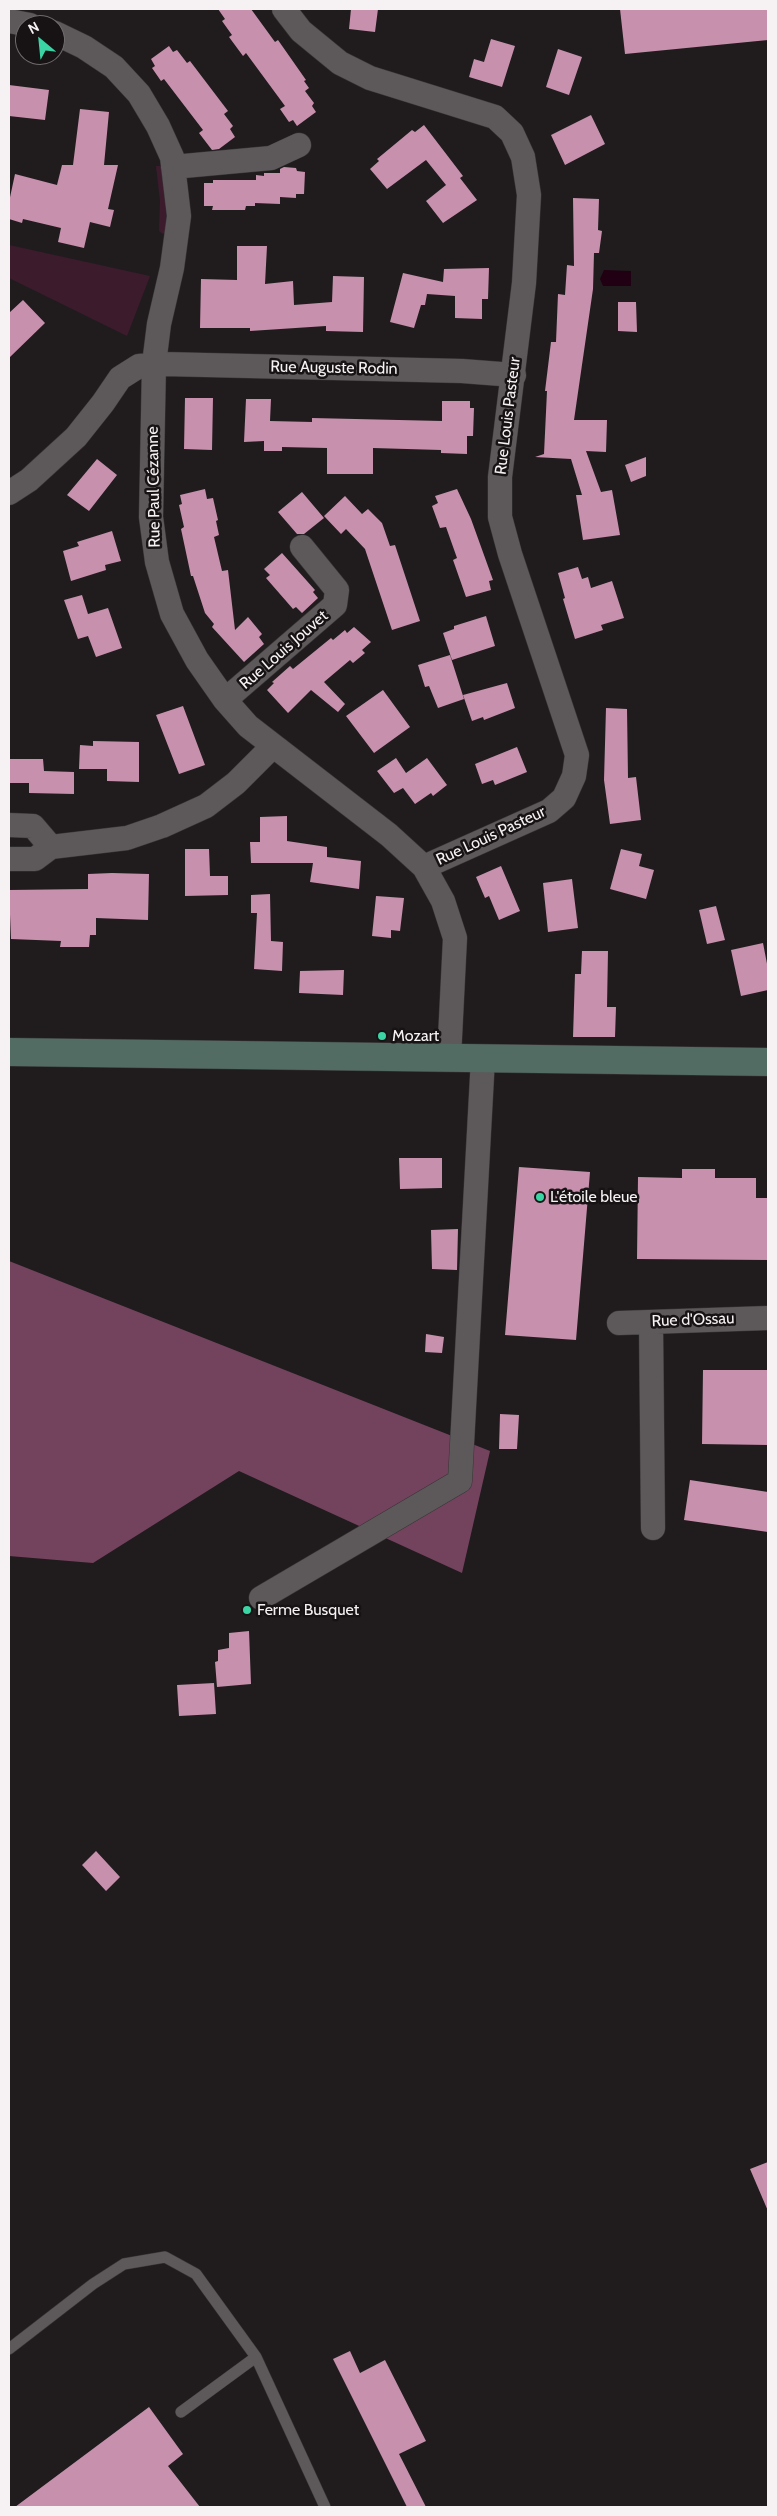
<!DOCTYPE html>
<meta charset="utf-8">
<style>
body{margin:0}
#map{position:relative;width:777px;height:2516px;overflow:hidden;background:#201c1e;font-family:Cabin,sans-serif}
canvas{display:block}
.frame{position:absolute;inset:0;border:10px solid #f6f2f4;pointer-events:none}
.north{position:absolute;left:15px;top:15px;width:50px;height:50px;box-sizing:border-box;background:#171315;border:1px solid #706c6e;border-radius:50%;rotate:332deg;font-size:14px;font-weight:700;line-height:20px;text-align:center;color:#f6f2f4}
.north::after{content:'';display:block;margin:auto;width:18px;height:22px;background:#3bd4a4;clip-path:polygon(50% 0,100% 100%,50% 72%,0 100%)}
</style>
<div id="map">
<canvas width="777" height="2516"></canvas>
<div class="frame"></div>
<div class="north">N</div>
</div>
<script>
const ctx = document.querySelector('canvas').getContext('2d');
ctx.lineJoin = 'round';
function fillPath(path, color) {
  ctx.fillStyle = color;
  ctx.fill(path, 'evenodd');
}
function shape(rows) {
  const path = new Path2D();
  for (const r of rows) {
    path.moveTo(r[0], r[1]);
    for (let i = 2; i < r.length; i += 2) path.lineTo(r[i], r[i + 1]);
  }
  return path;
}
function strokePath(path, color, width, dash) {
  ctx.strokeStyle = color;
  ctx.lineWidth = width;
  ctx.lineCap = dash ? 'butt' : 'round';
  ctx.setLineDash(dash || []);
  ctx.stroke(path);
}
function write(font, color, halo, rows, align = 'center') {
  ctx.font = font + ' Cabin,sans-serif';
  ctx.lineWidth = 5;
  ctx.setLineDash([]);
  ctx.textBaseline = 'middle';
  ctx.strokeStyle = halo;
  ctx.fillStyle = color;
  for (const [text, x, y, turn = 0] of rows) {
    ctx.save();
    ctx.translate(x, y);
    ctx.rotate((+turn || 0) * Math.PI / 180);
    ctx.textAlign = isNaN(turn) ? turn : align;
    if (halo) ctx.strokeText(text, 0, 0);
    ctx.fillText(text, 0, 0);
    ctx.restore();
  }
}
const green = shape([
 [156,166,163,166,168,231,163,234,159,231,160,201],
 [9,245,150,276,127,336,9,278]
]);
const forest = shape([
 [9,1261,490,1451,462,1573,239,1471,93,1563,9,1556]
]);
const water = shape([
 [604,270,631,271,631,286,603,286,600,279]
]);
const building = shape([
 [218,9,251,9,275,42,278,40,306,80,304,81,309,88,305,91,314,103,312,106,316,112,297,126,293,120,289,122,280,109,285,106,246,53,243,56,229,37,232,35,222,21,225,19],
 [351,9,378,9,375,32,349,29],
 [620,9,768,9,768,40,625,54],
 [491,39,515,46,502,87,469,77,474,59,484,62],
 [169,46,173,52,177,50,187,63,190,61,228,111,224,114,233,126,230,129,235,137,219,149,212,150,199,133,203,130,164,79,161,81,152,68,155,66,151,59],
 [558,49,582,57,569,95,546,87],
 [9,85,49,90,45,120,9,116],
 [80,109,109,112,104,165,118,165,108,209,114,210,110,227,90,222,84,248,58,242,61,228,23,219,22,223,9,219,9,202,15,174,57,185,62,165,73,165],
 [591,115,605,144,565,165,551,135],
 [424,125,463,176,460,178,477,200,443,223,426,201,446,185,426,160,387,189,370,169,379,161,377,159,412,130,415,132],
 [284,167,296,168,297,171,305,172,304,194,296,194,296,198,280,197,280,204,255,203,255,206,246,206,245,210,212,210,213,206,204,206,204,183,213,183,213,180,256,180,256,175,264,176,264,173,280,173,280,169],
 [573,198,599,199,598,230,602,231,599,253,594,253,593,289,574,420,607,420,606,452,586,451,601,492,612,490,620,535,583,540,576,495,582,495,571,459,535,457,544,454,547,391,545,391,551,342,556,342,558,294,565,295,567,265,574,266],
 [237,246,267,246,265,284,293,281,294,305,332,302,333,276,364,277,363,332,326,331,326,326,250,331,250,328,200,328,201,279,237,280],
 [489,268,488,299,482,299,482,319,455,318,455,296,427,294,425,305,421,305,414,328,390,322,403,273,443,282,444,269],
 [23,300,45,323,9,358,9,313],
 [618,302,636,302,637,332,618,331],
 [185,398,213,398,212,450,184,449],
 [246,399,271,399,270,421,312,422,312,418,442,421,442,401,470,401,470,408,474,408,473,436,467,436,467,454,441,453,441,450,373,448,373,474,327,474,327,448,282,447,282,451,264,451,264,441,244,442],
 [646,457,646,476,631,482,625,465],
 [97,459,117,475,89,511,67,495],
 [205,489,207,499,213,498,218,520,216,521,219,535,214,537,222,571,228,570,235,630,248,617,262,634,259,637,264,644,244,662,212,627,214,624,205,613,193,576,191,576,181,529,184,527,179,505,182,504,180,495],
 [457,489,471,519,493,580,489,581,491,590,466,597,453,560,457,558,446,527,440,528,432,506,438,503,435,496],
 [302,492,324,518,304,534,297,534,278,512],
 [345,496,362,514,368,509,382,523,390,546,395,545,420,621,392,630,365,549,346,529,341,534,324,516],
 [112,531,121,561,105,565,106,570,71,581,63,551,79,546,77,542],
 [282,553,315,590,313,592,318,598,302,613,296,607,293,609,266,578,270,575,264,569],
 [578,567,582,579,588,577,591,588,612,581,624,618,601,625,603,630,575,639,563,599,565,598,558,573],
 [82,595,88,614,108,608,122,648,96,657,88,636,78,639,64,600],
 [486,616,495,646,452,660,443,633,454,629,454,626],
 [354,627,371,642,362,650,365,653,353,663,350,660,324,682,345,704,338,712,311,690,288,713,267,690,274,683,272,682,290,666,293,669,331,638,333,640,345,630,347,633],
 [450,655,464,699,438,708,429,686,425,687,418,665],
 [507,683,515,708,484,720,483,717,472,721,463,695],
 [383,690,410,727,374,753,346,716],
 [183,706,205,765,179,774,156,715],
 [606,708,627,709,628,778,636,777,641,820,610,824,604,780],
 [93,741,139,742,139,782,107,781,107,769,79,769,80,745,93,746],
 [517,747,527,772,495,785,493,780,482,784,475,764],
 [396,758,406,773,427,758,447,785,433,796,431,793,415,804,403,788,394,793,377,771],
 [9,759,43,759,44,771,74,772,74,794,29,793,29,783,9,783],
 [287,816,287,841,327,847,327,857,361,861,359,889,310,882,313,863,251,863,250,842,260,842,260,817],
 [185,849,209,849,210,876,228,876,228,895,185,896],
 [621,849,642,854,639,866,654,870,646,899,610,889],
 [501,866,520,911,499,920,489,896,485,898,476,877],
 [112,873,149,874,148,920,96,918,96,935,90,935,89,947,60,947,61,941,11,939,9,890,88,889,88,874],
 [572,879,578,928,548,932,543,883],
 [270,894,271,941,283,942,282,971,254,969,257,913,251,913,251,895],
 [376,896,404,898,400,931,391,930,391,938,372,936],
 [716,906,725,940,707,944,699,910],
 [763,943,768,969,768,990,741,996,731,950],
 [582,951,608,951,607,1007,616,1007,615,1037,573,1037,575,974,581,974],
 [344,970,343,995,299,993,300,971],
 [399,1158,442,1158,442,1188,400,1189],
 [519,1167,590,1172,576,1340,505,1335],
 [682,1169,715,1169,715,1178,756,1178,756,1198,768,1198,768,1260,637,1259,638,1177,682,1178],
 [458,1229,457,1270,432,1269,431,1230],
 [426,1334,444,1337,442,1353,425,1352],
 [703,1370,768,1370,768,1445,702,1444],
 [500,1414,519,1415,517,1449,499,1449],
 [690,1480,768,1492,768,1532,684,1520],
 [249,1631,251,1684,217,1687,215,1662,218,1661,218,1650,229,1648,229,1633],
 [214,1683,216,1714,179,1716,177,1685],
 [96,1851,120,1877,106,1891,82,1865],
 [768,2162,768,2211,750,2169],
 [350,2351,360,2373,385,2360,426,2441,399,2454,426,2507,407,2507,333,2359],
 [149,2407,183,2454,168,2466,200,2507,15,2507]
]);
const service = shape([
 [9,2349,93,2284,124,2264,165,2257,196,2274,256,2357,181,2412],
 [256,2357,325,2507]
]);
const minor = shape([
 [284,9,301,31,340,63,370,78,495,117,512,133,523,157,529,195,524,283,500,477,500,517,510,554,577,755,574,776,564,798,549,811,424,867],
 [9,21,30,25],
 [55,33,84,47,114,67,139,94,158,126,172,157,179,216,172,268,159,324,154,364,151,517,157,562,172,614,197,660,225,700,248,726,389,835,424,867,443,901,455,938,449,1058],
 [173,167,271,158,299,145],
 [9,493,29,480,76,437,103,403,120,378,139,366,163,364,462,371,514,375],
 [225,700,335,605,337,590,302,547],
 [9,825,33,826,51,847],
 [9,859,35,859,51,847,127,838,162,826,206,806,236,783,272,747],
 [651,1322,653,1528],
 [619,1323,768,1318],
 [261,1598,460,1481,483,1058]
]);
const secondary = shape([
 [9,1052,768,1062]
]);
const markers = [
 [382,1036,5,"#3bd4a4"],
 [540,1197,5,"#3bd4a4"],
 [247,1610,5,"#3bd4a4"]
];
const streetNames = [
 ["Rue Auguste Rodin",334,368,1],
 ["Rue Louis Pasteur",508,416,-83],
 ["Rue Paul Cézanne",154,487,-91],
 ["Rue Louis Jouvet",284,650,-41],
 ["Rue Louis Pasteur",491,836,-25],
 ["Rue d'Ossau",693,1320,-2]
];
const poiNames = [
 ["Mozart",392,1036],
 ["L'étoile bleue",550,1197],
 ["Ferme Busquet",257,1610]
];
fillPath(green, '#3c1b2d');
fillPath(forest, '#73435d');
fillPath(water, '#200012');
fillPath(building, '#c790ac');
strokePath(service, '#393637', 12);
strokePath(minor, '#393637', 25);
strokePath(secondary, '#393637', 29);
strokePath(service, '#5d585a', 11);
strokePath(minor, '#5d585a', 24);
strokePath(secondary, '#526b63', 28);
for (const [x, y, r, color] of markers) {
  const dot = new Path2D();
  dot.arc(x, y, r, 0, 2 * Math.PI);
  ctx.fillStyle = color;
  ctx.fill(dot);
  strokePath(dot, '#171315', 2);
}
write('16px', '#f6f2f4', '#171315', streetNames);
write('16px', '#f6f2f4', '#171315', poiNames, 'left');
</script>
